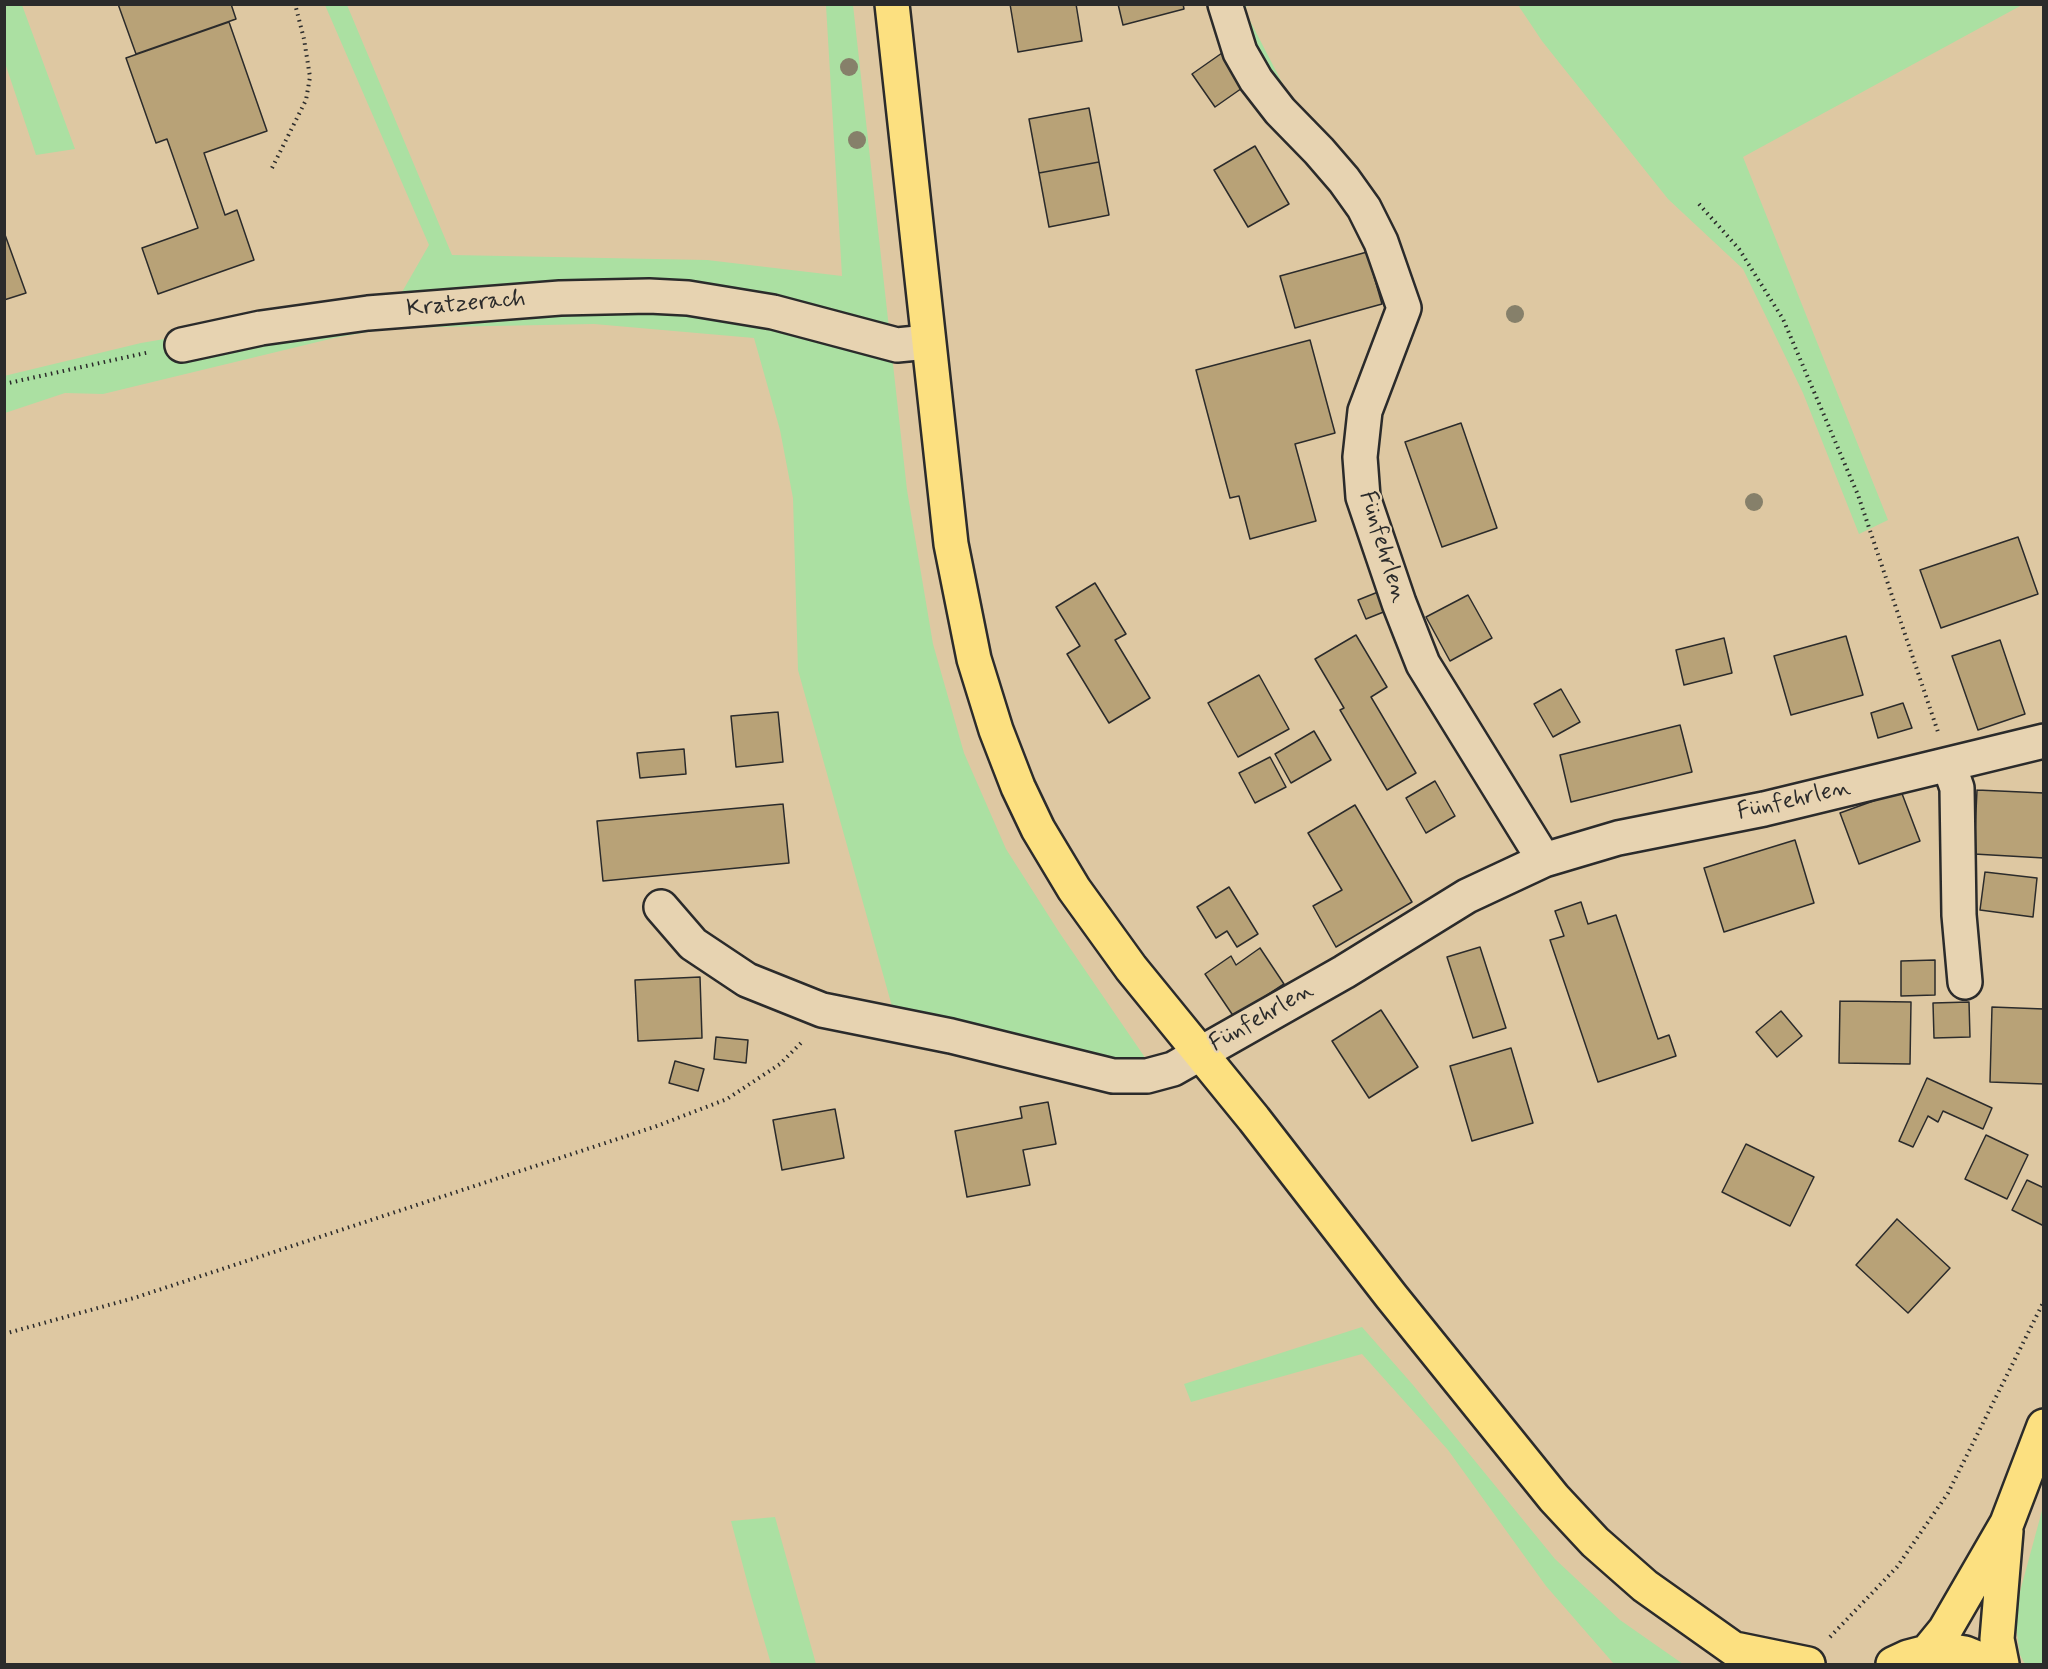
<!DOCTYPE html>
<meta charset="utf-8">
<style>
body{margin:0}
#map{position:relative;width:2048px;height:1669px;overflow:hidden;background:#dec8a2;font-family:Mynerve,sans-serif}
canvas{display:block}
.frame{position:absolute;inset:0;border:6px solid #2b2b2b;pointer-events:none}
</style>
<div id="map">
<canvas width="2048" height="1669"></canvas>
<div class="frame"></div>
</div>
<script>
const ctx = document.querySelector('canvas').getContext('2d');
ctx.lineJoin = 'round';
function fillPath(path, color) {
  ctx.fillStyle = color;
  ctx.fill(path, 'evenodd');
}
function shape(rows) {
  const path = new Path2D();
  for (const r of rows) {
    path.moveTo(r[0], r[1]);
    for (let i = 2; i < r.length; i += 2) path.lineTo(r[i], r[i + 1]);
  }
  return path;
}
function strokePath(path, color, width, dash) {
  ctx.strokeStyle = color;
  ctx.lineWidth = width;
  ctx.lineCap = dash ? 'butt' : 'round';
  ctx.setLineDash(dash || []);
  ctx.stroke(path);
}
function write(font, color, halo, rows, align = 'center') {
  ctx.font = font + ' Mynerve,sans-serif';
  ctx.lineWidth = 4.5;
  ctx.setLineDash([]);
  ctx.textBaseline = 'middle';
  ctx.strokeStyle = halo;
  ctx.fillStyle = color;
  for (const [text, x, y, turn = 0] of rows) {
    ctx.save();
    ctx.translate(x, y);
    ctx.rotate((+turn || 0) * Math.PI / 180);
    ctx.textAlign = isNaN(turn) ? turn : align;
    if (halo) ctx.strokeText(text, 0, 0);
    ctx.fillText(text, 0, 0);
    ctx.restore();
  }
}
const green = shape([
 [4,5,22,5,75,149,36,155,5,63],
 [325,5,347,5,452,255,707,260,842,276,826,5,853,5,907,490,933,644,964,753,1006,849,1059,932,1146,1059,1125,1066,893,1010,798,670,793,498,780,430,754,338,594,324,390,328,334,338,103,394,65,393,5,413,4,376,141,343,311,314,394,306,429,245],
 [1235,5,1247,5,1245,11,1291,100,1255,47],
 [1518,5,2022,5,1743,157,1888,520,1859,534,1803,393,1743,269,1668,199,1542,41],
 [1362,1327,1413,1385,1555,1559,1620,1620,1683,1664,1614,1664,1546,1586,1448,1450,1362,1354,1191,1402,1184,1384],
 [2043,1507,2043,1664,2025,1664,2020,1655,2016,1628,2018,1599],
 [775,1517,816,1664,771,1664,751,1596,731,1521]
]);
const building = shape([
 [118,4,231,4,236,19,136,54,118,4],
 [1010,4,1076,4,1082,41,1018,52,1010,4],
 [1118,4,1183,4,1184,9,1123,25,1118,4],
 [229,22,267,131,204,153,225,215,237,210,254,260,158,294,142,248,198,228,167,139,156,143,126,58,229,22],
 [1222,53,1245,86,1215,107,1192,74,1222,53],
 [1089,108,1099,162,1039,173,1029,119,1089,108],
 [1255,146,1289,204,1248,227,1214,170,1255,146],
 [1099,162,1109,215,1049,227,1039,173,1099,162],
 [4,232,26,293,4,300,4,232],
 [1367,252,1382,304,1295,328,1280,276,1367,252],
 [1310,340,1335,433,1295,444,1316,521,1250,539,1239,496,1230,498,1196,370,1310,340],
 [1461,423,1497,528,1442,547,1405,442,1461,423],
 [2018,537,2038,594,1941,628,1920,570,2018,537],
 [1095,583,1126,634,1115,640,1150,698,1109,723,1067,654,1080,646,1056,607,1095,583],
 [1378,592,1386,611,1366,619,1358,600,1378,592],
 [1468,595,1492,638,1450,661,1426,617,1468,595],
 [1356,635,1387,687,1371,697,1416,773,1387,790,1340,710,1344,708,1315,659,1356,635],
 [1846,636,1863,695,1791,715,1774,656,1846,636],
 [1724,638,1732,673,1684,685,1676,650,1724,638],
 [2000,640,2025,714,1978,730,1952,656,2000,640],
 [1259,675,1289,729,1238,757,1208,703,1259,675],
 [1561,689,1580,722,1553,737,1534,704,1561,689],
 [1903,703,1912,728,1878,738,1871,713,1903,703],
 [778,712,783,762,736,767,731,716,778,712],
 [1680,725,1692,772,1571,802,1560,755,1680,725],
 [1314,731,1331,760,1291,783,1275,754,1314,731],
 [684,749,686,774,640,778,637,753,684,749],
 [1270,757,1286,787,1255,803,1239,773,1270,757],
 [1435,781,1455,816,1426,833,1406,798,1435,781],
 [1977,790,2044,793,2044,858,1974,854,1977,790],
 [1901,791,1920,841,1859,864,1840,813,1901,791],
 [783,804,789,863,603,881,597,821,783,804],
 [1355,805,1412,902,1336,947,1313,906,1342,890,1308,833,1355,805],
 [1795,840,1814,903,1724,932,1704,868,1795,840],
 [1985,872,2037,878,2033,917,1980,910,1985,872],
 [1229,887,1258,934,1237,947,1227,931,1216,938,1197,907,1229,887],
 [1581,902,1588,924,1616,915,1658,1039,1669,1035,1676,1056,1598,1082,1550,940,1564,936,1555,911,1581,902],
 [1480,947,1506,1028,1473,1038,1447,957,1480,947],
 [1260,948,1284,984,1234,1017,1205,974,1231,956,1236,965,1260,948],
 [1935,960,1935,995,1901,996,1901,961,1935,960],
 [700,977,702,1038,638,1041,635,980,700,977],
 [1840,1001,1911,1002,1910,1064,1839,1063,1840,1001],
 [1969,1002,1970,1037,1934,1038,1933,1003,1969,1002],
 [1992,1007,2044,1009,2044,1084,1990,1082,1992,1007],
 [1381,1010,1418,1067,1369,1098,1332,1041,1381,1010],
 [1781,1011,1802,1036,1777,1057,1756,1032,1781,1011],
 [716,1037,748,1040,746,1063,714,1059,716,1037],
 [1511,1048,1533,1123,1472,1141,1450,1066,1511,1048],
 [675,1061,704,1069,698,1091,669,1083,675,1061],
 [1927,1078,1992,1108,1983,1129,1943,1111,1938,1122,1928,1116,1913,1147,1899,1141,1927,1078],
 [1048,1102,1056,1144,1023,1150,1030,1185,967,1197,955,1131,1022,1118,1020,1107,1048,1102],
 [835,1109,844,1158,782,1170,773,1120,835,1109],
 [1986,1135,2028,1155,2007,1199,1965,1179,1986,1135],
 [1746,1144,1814,1177,1790,1226,1722,1192,1746,1144],
 [2027,1180,2044,1188,2044,1226,2012,1210,2027,1180],
 [1897,1219,1950,1268,1908,1313,1856,1265,1897,1219]
]);
const path = shape([
 [272,168,306,100,310,77,304,39,295,4],
 [1699,204,1739,249,1783,319,1858,495,1938,732],
 [4,384,150,352],
 [4,1334,134,1298,657,1126,727,1099,780,1064,804,1040],
 [1830,1637,1897,1567,1948,1493,2044,1301]
]);
const minor = shape([
 [1225,4,1240,52,1256,80,1280,111,1319,151,1344,180,1364,208,1381,242,1404,308,1365,411,1360,457,1363,497,1399,603,1423,664,1544,860],
 [182,345,261,328,368,313,560,298,649,296,688,298,773,312,897,345,928,342],
 [1949,765,1957,788,1959,915,1965,982],
 [661,907,693,944,747,980,822,1010,951,1036,1113,1076,1147,1076,1173,1069,1344,972,1467,896,1544,860,1618,838,1764,809,2044,741]
]);
const major = shape([
 [892,4,951,544,974,659,996,730,1018,787,1038,829,1074,889,1131,968,1254,1119,1391,1296,1554,1498,1595,1542,1645,1586,1755,1664],
 [1735,1649,1808,1664],
 [1927,1652,1945,1630,2007,1523,2044,1426],
 [1893,1664,1908,1657,1927,1652,1946,1650,1965,1653,1992,1664],
 [2002,1664,1997,1639,2006,1531]
]);
const trees = [
 [849,67],
 [857,140],
 [1515,314],
 [1754,502]
];
const streetNames = [
 ["Kratzerach",466,305,-5],
 ["Fünfehrlen",1382,547,73],
 ["Fünfehrlen",1794,801,-13],
 ["Fünfehrlen",1262,1018,-30]
];
fillPath(green, '#abe0a2');
fillPath(building, '#b8a277');
strokePath(building, '#2b2b2b', 1.5);
strokePath(minor, '#2b2b2b', 38);
strokePath(major, '#2b2b2b', 38);
strokePath(path, '#2b2b2b', 4, [1.5, 4.5]);
strokePath(minor, '#e7d3b1', 33);
strokePath(major, '#fce080', 33);
ctx.fillStyle = '#86806a';
for (const [x, y] of trees) {
  ctx.beginPath();
  ctx.arc(x, y, 9, 0, 2 * Math.PI);
  ctx.fill();
}
write('24px', '#2b2b2b', '#e7d3b1', streetNames);
</script>
